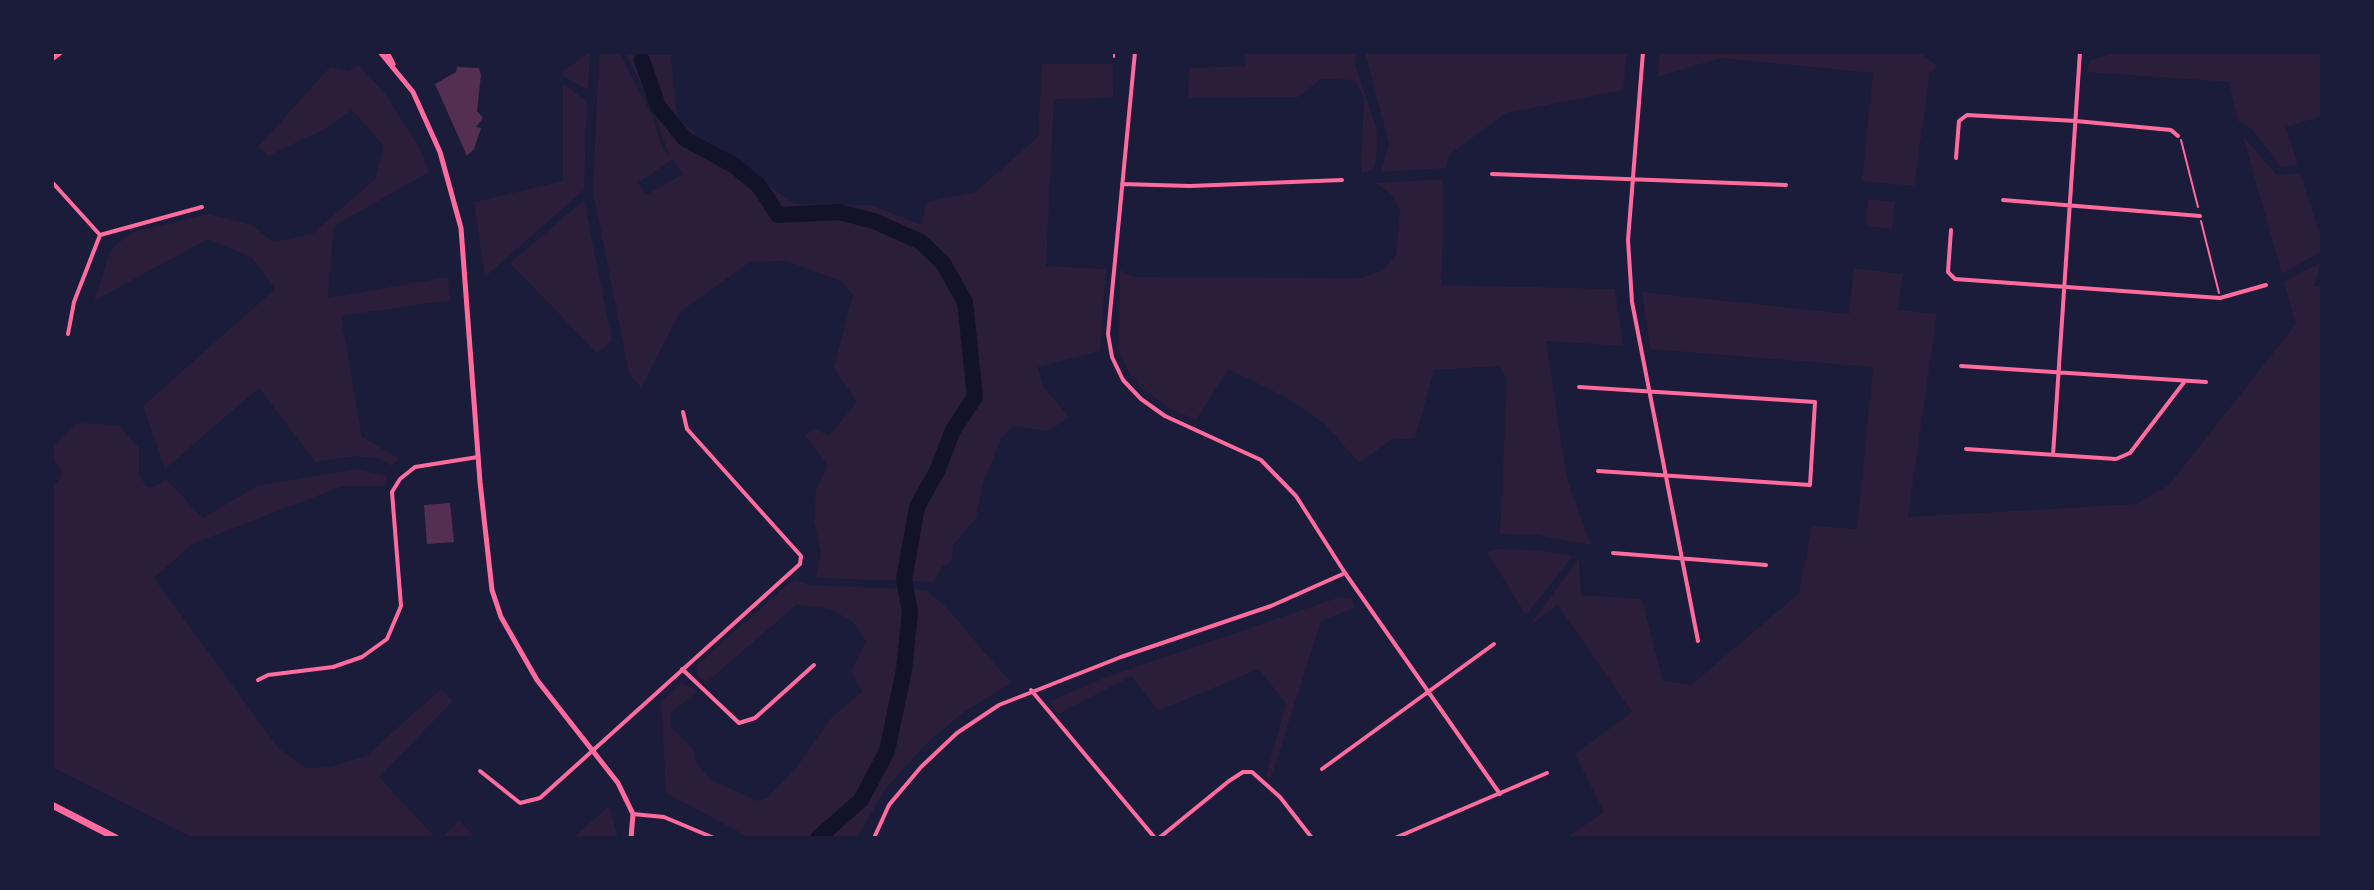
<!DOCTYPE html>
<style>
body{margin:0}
#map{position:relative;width:2374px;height:890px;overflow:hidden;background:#1b1b3a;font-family:"Playfair Display",serif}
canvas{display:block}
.frame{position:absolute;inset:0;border:54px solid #1b1b3a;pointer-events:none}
</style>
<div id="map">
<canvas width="2374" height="890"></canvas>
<div class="frame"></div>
</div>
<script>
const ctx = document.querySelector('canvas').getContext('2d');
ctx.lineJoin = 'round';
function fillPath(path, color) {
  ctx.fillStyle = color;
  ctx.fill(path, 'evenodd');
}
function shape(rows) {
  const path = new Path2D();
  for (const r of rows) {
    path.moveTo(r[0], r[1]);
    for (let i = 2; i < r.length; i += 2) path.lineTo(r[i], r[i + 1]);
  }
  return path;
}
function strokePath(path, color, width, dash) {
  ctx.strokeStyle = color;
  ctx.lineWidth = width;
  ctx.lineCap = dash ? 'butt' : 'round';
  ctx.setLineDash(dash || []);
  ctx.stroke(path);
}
const green = shape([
 [590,52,588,90,563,76,563,71],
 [599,52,619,52,651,113,664,151,670,157,649,100,626,55,671,55,677,117,718,154,740,164,795,204,871,205,922,225,926,202,975,192,1038,137,1042,64,1114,64,1113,98,1054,99,1046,266,1106,269,1100,351,1038,367,1043,386,1069,417,1049,431,1013,426,1002,437,983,483,976,518,954,544,951,562,942,567,934,582,816,578,821,553,814,522,816,490,828,466,805,435,814,428,829,436,857,402,834,368,853,295,841,281,787,261,750,262,680,312,641,388,629,373,593,192],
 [673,159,683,174,646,195,638,183],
 [1245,52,1356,52,1354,62,1376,126,1378,147,1373,170,1361,173,1364,97,1354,80,1321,79,1298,97,1188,98,1189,68,1246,66],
 [1365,52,1627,52,1623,90,1506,113,1449,155,1447,168,1381,172,1389,144],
 [1660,52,1922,54,1937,66,1930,73,1914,186,1862,181,1873,73,1721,58,1657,77],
 [2116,52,2322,52,2322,116,2286,127,2298,165,2281,167,2253,130,2238,121,2229,82,2087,72,2089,61],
 [358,65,384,92,422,152,429,172,334,226,328,298,448,277,450,300,341,316,362,437,398,458,392,466,380,459,356,456,315,462,259,388,165,469,143,406,275,289,251,257,208,239,94,301,111,249,131,233,208,214,252,225,273,242,312,234,375,179,384,146,352,110,325,129,268,156,258,147,330,67,348,71],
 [563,84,587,101,584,190,485,277,474,202,563,181],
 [2243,136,2277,175,2300,173,2322,240,2322,251,2282,274],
 [1443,179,1442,285,1615,289,1623,346,1546,341,1567,479,1591,545,1536,535,1500,534,1507,379,1499,366,1434,370,1415,438,1391,440,1359,463,1325,424,1285,397,1228,369,1196,420,1171,409,1142,389,1129,373,1119,350,1120,270,1134,277,1361,278,1382,271,1396,255,1400,211,1392,195,1376,183],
 [1868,199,1895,202,1892,229,1866,226],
 [584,200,612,341,597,353,510,263],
 [2321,262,2314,286,2322,288,2322,838,1566,838,1604,812,1575,754,1632,712,1558,605,1530,625,1579,558,1581,595,1642,599,1663,681,1691,685,1799,593,1812,526,1857,529,1873,367,1650,349,1642,292,1849,314,1854,268,1903,274,1898,310,1937,314,1908,517,2136,504,2169,485,2296,324,2284,282],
 [77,423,118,425,139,448,139,475,147,487,156,486,166,479,203,518,257,486,356,469,388,476,383,486,343,486,192,544,154,578,279,749,307,768,331,767,366,756,441,689,453,701,379,777,436,838,193,838,52,767,52,487,61,478,62,470,52,459,52,448],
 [1497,549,1536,550,1573,556,1526,615,1487,552],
 [796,580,809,585,926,590,945,606,1011,683,964,712,930,740,886,788,857,838,750,838,666,793,661,701,682,683,697,691,671,713,670,726,694,750,696,762,711,780,758,801,768,797,796,768,832,717,862,692,851,671,866,641,853,622,830,609,797,604,705,684,698,675,697,665,789,583],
 [1340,597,1352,599,1354,608,1321,621,1270,781,1266,776,1286,704,1259,669,1158,711,1132,676,1058,714,1050,701,1104,678],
 [609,806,618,838,573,838,608,807],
 [459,821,476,838,441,838]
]);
const river = shape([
 [642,60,658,106,685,139,735,166,759,186,778,215,839,212,874,221,921,242,943,263,965,302,975,397,953,430,937,471,917,507,904,580,910,612,904,670,887,751,861,800,818,838]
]);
const building = shape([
 [457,67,479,68,481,75,477,111,483,118,476,127,481,128,474,149,467,156,435,84,456,72],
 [450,503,454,542,427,544,424,505]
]);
const path = shape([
 [1114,57,1114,52],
 [2181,140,2198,207],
 [2201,221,2219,293]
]);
const minor = shape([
 [1135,52,1108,334,1112,357,1123,380,1141,399,1165,416,1261,460,1296,496,1345,573,1500,794],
 [1643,52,1628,240,1632,302,1698,641],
 [1956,158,1959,121,1967,115,2076,121,2171,130,2178,136],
 [1492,174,1786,185],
 [52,182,100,235,74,302,68,334],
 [1122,184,1190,186,1342,180],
 [2003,200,2200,216],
 [1951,230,1948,272,1955,279,2220,298,2266,285],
 [100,235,202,207],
 [1961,366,2206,382],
 [1579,387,1815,402,1810,485,1598,471],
 [1966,449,2116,459,2130,453,2185,381],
 [2053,455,2080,52],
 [1613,553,1766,565],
 [682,669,739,723,755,718,814,665],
 [258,680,268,675,333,667,362,657,387,639,401,606,392,492,400,479,415,467,478,457],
 [1031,690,1155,838],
 [1322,769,1494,644],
 [480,771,520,803,540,798,800,564,801,556,687,429,683,412],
 [633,814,664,817,714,838],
 [874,838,889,805,921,767,957,733,999,705,1121,657,1271,606,1345,573],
 [1159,838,1229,781,1243,772,1252,772,1280,797,1312,838],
 [1395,838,1547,773]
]);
const tertiary = shape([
 [380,52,413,92,440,152,461,228,480,482,492,590,501,617,537,680,618,783,633,814,631,838],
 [387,52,393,64],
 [52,59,61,52]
]);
const trunk = shape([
 [52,805,116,838]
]);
fillPath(green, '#2a1e3b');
strokePath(river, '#12122b', 16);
fillPath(building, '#542f53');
strokePath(path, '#ff6b9d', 2);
strokePath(minor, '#ff6b9d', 4);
strokePath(tertiary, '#ff6b9d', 5);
strokePath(trunk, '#ff6b9d', 7);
</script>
